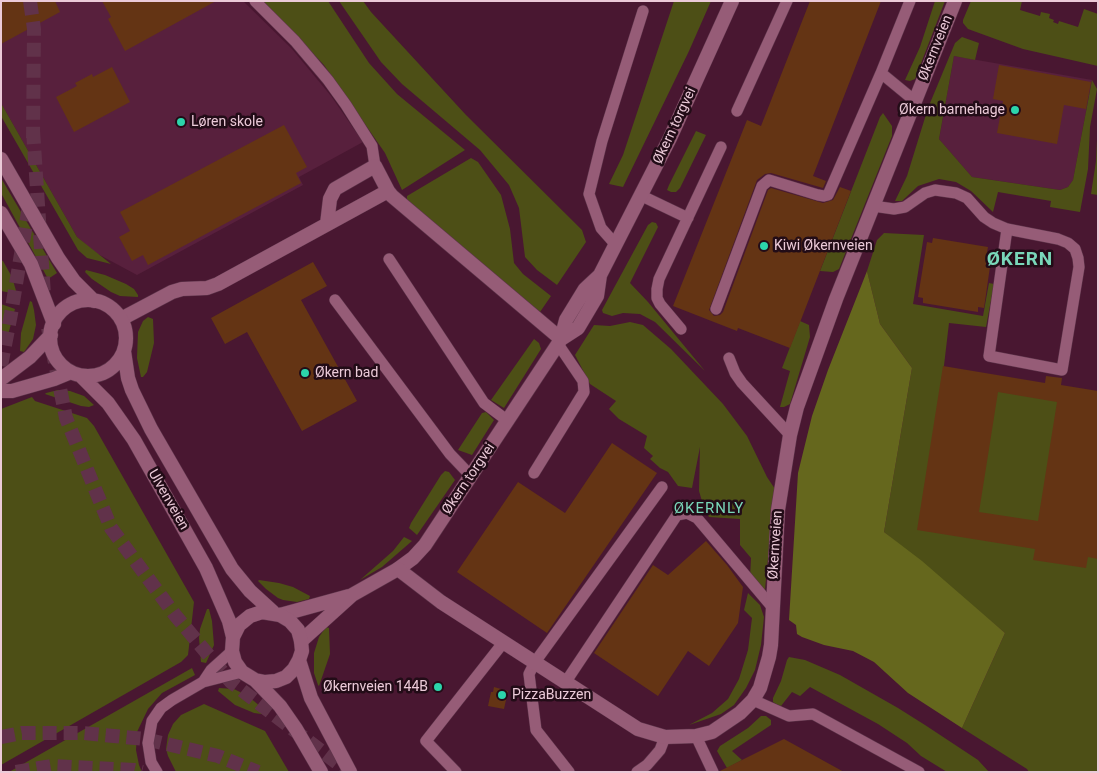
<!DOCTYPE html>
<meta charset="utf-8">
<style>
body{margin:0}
#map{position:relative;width:1099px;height:773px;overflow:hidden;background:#491731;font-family:Roboto,sans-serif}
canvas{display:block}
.frame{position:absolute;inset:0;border:2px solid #ebcad8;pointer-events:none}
</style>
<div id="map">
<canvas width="1099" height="773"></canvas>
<div class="frame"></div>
</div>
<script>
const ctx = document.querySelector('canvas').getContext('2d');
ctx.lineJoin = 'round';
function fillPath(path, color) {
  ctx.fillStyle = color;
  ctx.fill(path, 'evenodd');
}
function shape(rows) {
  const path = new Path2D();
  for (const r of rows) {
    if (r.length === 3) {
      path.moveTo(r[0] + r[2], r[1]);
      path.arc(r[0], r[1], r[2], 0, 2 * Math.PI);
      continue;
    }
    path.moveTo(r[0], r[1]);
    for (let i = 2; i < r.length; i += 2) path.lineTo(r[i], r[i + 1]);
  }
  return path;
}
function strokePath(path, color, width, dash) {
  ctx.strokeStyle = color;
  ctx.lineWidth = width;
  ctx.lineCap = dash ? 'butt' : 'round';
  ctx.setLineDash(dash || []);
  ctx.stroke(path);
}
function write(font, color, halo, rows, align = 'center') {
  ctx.font = font + ' Roboto,sans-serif';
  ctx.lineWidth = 5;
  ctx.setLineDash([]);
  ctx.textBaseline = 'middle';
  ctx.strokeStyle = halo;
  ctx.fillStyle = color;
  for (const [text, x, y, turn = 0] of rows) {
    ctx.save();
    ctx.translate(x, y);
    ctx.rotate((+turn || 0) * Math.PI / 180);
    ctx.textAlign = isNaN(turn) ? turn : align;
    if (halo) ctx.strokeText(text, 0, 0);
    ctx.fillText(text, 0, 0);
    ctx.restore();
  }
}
const built = shape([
 [1,1,243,1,292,49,331,96,363,142,299,177,303,185,137,275,96,253,77,237,1,103],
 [954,56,1092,80,1073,180,1068,187,1060,190,972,177,939,139]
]);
const green = shape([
 [263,1,328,1,369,63,397,94,465,150,402,190,385,153,324,65],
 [339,1,363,1,371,12,466,115,582,230,586,242,557,285,537,270,525,257,519,208,509,185,480,150,402,84,381,62],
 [674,1,711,1,689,51,623,187,609,184,623,155],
 [935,1,945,1,915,79,910,81,905,80,920,47],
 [971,1,1022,1,1020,10,1040,16,1041,12,1050,14,1049,18,1054,20,1053,22,1058,24,1059,21,1078,27,1084,9,1098,14,1098,66,1023,49,968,29,963,23,963,20],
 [962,37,979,43,975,60,954,56,939,139,972,177,1060,190,1068,187,1073,180,1092,80,1097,89,1090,127,1088,169,1080,212,1050,207,1051,201,998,192,993,212,971,191,956,182,939,179,918,186,902,201,895,201,907,176,928,108,955,43],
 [1,103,77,237,111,264,87,258,78,250,1,116],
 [883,113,892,126,892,136,839,269,833,272,820,271,880,117],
 [1098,119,1098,195,1091,194,1096,161],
 [696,131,706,135,680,188,676,192,671,192,667,190,669,185],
 [471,158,478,162,501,195,510,229,514,263,523,274,551,296,540,312,407,201,407,196],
 [1,178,57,273,48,279,1,193],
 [652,222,656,223,658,227,630,283,648,302,705,371,655,322,640,314,623,313,612,316,603,313,602,310,648,225],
 [884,233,924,235,913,304,983,316,989,283,994,284,986,327,949,323,943,374,1098,402,1098,772,1029,772,1027,769,962,728,1005,633,884,532,912,368,880,324,867,271,877,240],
 [1,260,3,261,12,277,17,294,1,291],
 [86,270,105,275,126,284,134,289,138,295,138,297,120,296,111,292,92,279,85,272],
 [30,301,32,302,34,310,36,325,33,339,24,352,20,351,21,333],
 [1,304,15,309,8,335,5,336,1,329],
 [148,317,153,319,154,343,147,372,143,377,141,377,137,358,138,332,143,321],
 [800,321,809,325,810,337,790,404,784,407,780,407,790,371,782,368],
 [630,322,643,325,671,349,723,404,747,436,767,477,775,489,765,589,762,590,750,578,751,558,740,545,740,519,709,517,704,508,699,491,700,447,692,488,678,486,668,472,660,468,650,459,653,456,644,448,647,436,619,419,609,409,616,401,590,384,575,355,594,325,610,326],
 [534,339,539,343,541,349,504,408,491,400],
 [58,390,70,391,84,396,94,405,89,407,81,406,45,394,46,393],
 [32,397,35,401,87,418,94,426,194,602,188,655,181,662,1,765,1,409],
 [486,412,494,420,472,455,458,450,482,413],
 [445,471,449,472,455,480,417,535,409,528,411,523,441,475],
 [404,537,412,541,382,567,360,580,393,551],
 [259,580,279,583,293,587,310,596,309,599,297,602,283,600,278,598,266,589,258,581],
 [748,593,760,605,764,617,761,645,755,670,746,688,734,705,721,714,689,725,712,713,728,699,739,679,748,650,752,618,744,610],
 [207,609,209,609,212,621,214,645,206,663,201,662,199,638,200,629],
 [326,627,329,628,330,654,319,686,318,685,314,673,314,653,319,637],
 [789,657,805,660,840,675,898,708,925,725,978,760,989,772,947,772,921,756,907,743,878,724,810,687,800,696,792,692,781,706,776,704,773,702,773,698,781,681,787,660],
 [192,668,195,675,162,693,148,709,137,732,136,750,139,765,142,772,9,772],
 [219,688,234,689,248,696,268,713,268,715,254,713,235,705,218,691],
 [204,704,265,731,289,772,176,772,168,756,166,749,168,735,173,724,181,715],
 [761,716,766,716,771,720,771,725,732,751,742,760,727,768,717,751,720,746,748,728]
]);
const forest = shape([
 [867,271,880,324,912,368,884,532,922,561,1005,633,962,728,908,693,874,662,853,651,824,645,802,637,797,634,796,625,789,620,798,473,812,416,828,370]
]);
const building = shape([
 [1,1,55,1,60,12,1,44],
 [102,1,216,1,125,51,108,19,111,17],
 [810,1,881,1,813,176,826,181,823,188,771,173,765,174,757,180,709,310,714,316,720,315,723,312,768,190,771,188,823,203,833,200,840,187,851,191,790,348,738,328,737,331,673,306,747,120,761,126],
 [999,65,1091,82,1086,109,1064,105,1057,144,997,133,1003,101,993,99],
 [112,67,130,102,74,132,56,97,77,86,75,83,92,74,93,77],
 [284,125,307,167,296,173,301,183,148,265,143,255,132,261,119,237,130,231,120,212],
 [933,238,988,247,987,252,992,253,984,308,978,307,978,312,923,303,923,298,918,297,927,242,932,243],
 [313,262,327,286,301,300,357,401,302,431,247,332,225,344,211,318],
 [943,366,1045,383,1046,376,1062,378,1061,385,1098,391,1098,559,1088,557,1086,568,1033,560,1035,549,917,530],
 [998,392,1057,402,1038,521,979,512],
 [612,443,657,473,547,633,457,572,518,482,565,513],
 [706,541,727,565,743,587,738,623,709,666,688,651,658,696,594,653,653,565,668,575],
 [494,687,508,691,504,709,488,706,491,692,493,692],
 [784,739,844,772,720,772,720,771]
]);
const trunkTunnel = shape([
 [30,1,34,29,33,138],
 [33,130,44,294],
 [48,328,66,418,111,528,175,615,231,682,349,772],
 [1,366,11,314,30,200],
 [1,737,22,733,83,733,145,739,218,756,258,772],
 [16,772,51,766,134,770,142,772]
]);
const service = shape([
 [255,1,295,41,328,80,346,105,372,146,375,166],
 [910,1,881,73,915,101],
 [737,111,787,1],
 [642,196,688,218],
 [873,206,894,209,905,207,925,193,935,190,956,193,967,198,984,217,993,223,1007,229,1058,239,1068,243,1075,249,1078,258,1079,267,1062,370,989,356,1007,229],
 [616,245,601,228,589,194,602,141,643,11],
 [389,259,484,403,508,421],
 [335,300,450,454,471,476],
 [716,309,762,186,769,180,818,195,824,196,828,195,881,73],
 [681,329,660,304,657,298,657,289,659,279,721,147],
 [729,358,735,373,742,383,790,435],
 [534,473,584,392,583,381,558,344],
 [203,682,211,670,232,651],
 [565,683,677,515,687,513,697,518,773,608],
 [753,700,789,716,813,714,919,772],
 [696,736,713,772],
 [157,772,151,762,148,743,152,721,161,708,172,700,203,682,242,672],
 [456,772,426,741,503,643],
 [569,772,536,730,529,674,535,662,662,487],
 [637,772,647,765,654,757,660,750,665,737]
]);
const minor = shape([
 [327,224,330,199,335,189,375,166,388,191,392,196,561,339],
 [121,319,172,292,182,289,207,288,218,284,388,191],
 [561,339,578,328,597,296,600,275],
 [398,569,413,558,425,545,558,344,561,339,566,320,585,289,600,275,670,138,732,1]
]);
const tertiary = shape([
 [280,615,349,596],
 [301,641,352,595,398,569,441,602,638,729,665,737,696,736,712,732,740,713,753,700,760,688,769,657,771,645,778,510,790,435,797,407,836,299,955,1]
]);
const secondary = shape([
 [1,159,58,258,74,281,94,301],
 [1,213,31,264,54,324],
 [88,338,38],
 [124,351,128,378,132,390,151,429,232,569,250,591,273,612],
 [81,376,108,403,134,440,206,568,229,621,233,637,232,651,235,662,242,672,255,680,265,682,276,681,286,677,294,669,299,660,302,651,301,641,298,630,290,621,280,615,262,612,250,616,239,625,233,637],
 [1,379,30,357,51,335],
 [1,391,12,391,54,379,71,372],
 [299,660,311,698,350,772],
 [255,680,280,706,296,729,321,772]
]);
const markers = [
 [1015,110,5,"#2cd5ab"],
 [181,122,5,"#2cd5ab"],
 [764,246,5,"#2cd5ab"],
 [305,373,5,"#2cd5ab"],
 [438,687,5,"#2cd5ab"],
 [502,695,5,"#2cd5ab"]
];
const streetNames = [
 ["Økernveien",936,48,-68],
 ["Økern torgvei",675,126,-65],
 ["Økern torgvei",469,479,-56],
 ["Ulvenveien",168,500,60],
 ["Økernveien",776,545,-86]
];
const poiNames = [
 ["Økern barnehage",1005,110,"right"],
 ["Løren skole",191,122],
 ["Kiwi Økernveien",774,246],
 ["Økern bad",315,373],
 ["Økernveien 144B",428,687,"right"],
 ["PizzaBuzzen",512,695]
];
const neighbourhoodNames = [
 ["ØKERNLY",709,509]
];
const districtNames = [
 ["ØKERN",1020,260]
];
fillPath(built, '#58203d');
fillPath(green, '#4d4f16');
fillPath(forest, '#65671d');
fillPath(building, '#643414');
strokePath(trunkTunnel, '#61324a', 14, [14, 7]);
strokePath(service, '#5e354b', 12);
strokePath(minor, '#5e354b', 15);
strokePath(tertiary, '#5e354b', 15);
strokePath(secondary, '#5e354b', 15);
strokePath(service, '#965c77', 11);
strokePath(minor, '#965c77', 14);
strokePath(tertiary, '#965c77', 14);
strokePath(secondary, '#965c77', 14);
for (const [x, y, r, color] of markers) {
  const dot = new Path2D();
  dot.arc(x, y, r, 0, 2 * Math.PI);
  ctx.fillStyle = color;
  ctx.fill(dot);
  strokePath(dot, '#220c17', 2);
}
write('14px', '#ebcad8', '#220c17', streetNames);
write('14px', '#ebcad8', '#220c17', poiNames, 'left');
ctx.letterSpacing = '1px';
write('15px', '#79d7b9', '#220c17', neighbourhoodNames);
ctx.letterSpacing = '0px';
ctx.letterSpacing = '1px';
write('bold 19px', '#79d7b9', '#220c17', districtNames);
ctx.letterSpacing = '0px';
</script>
